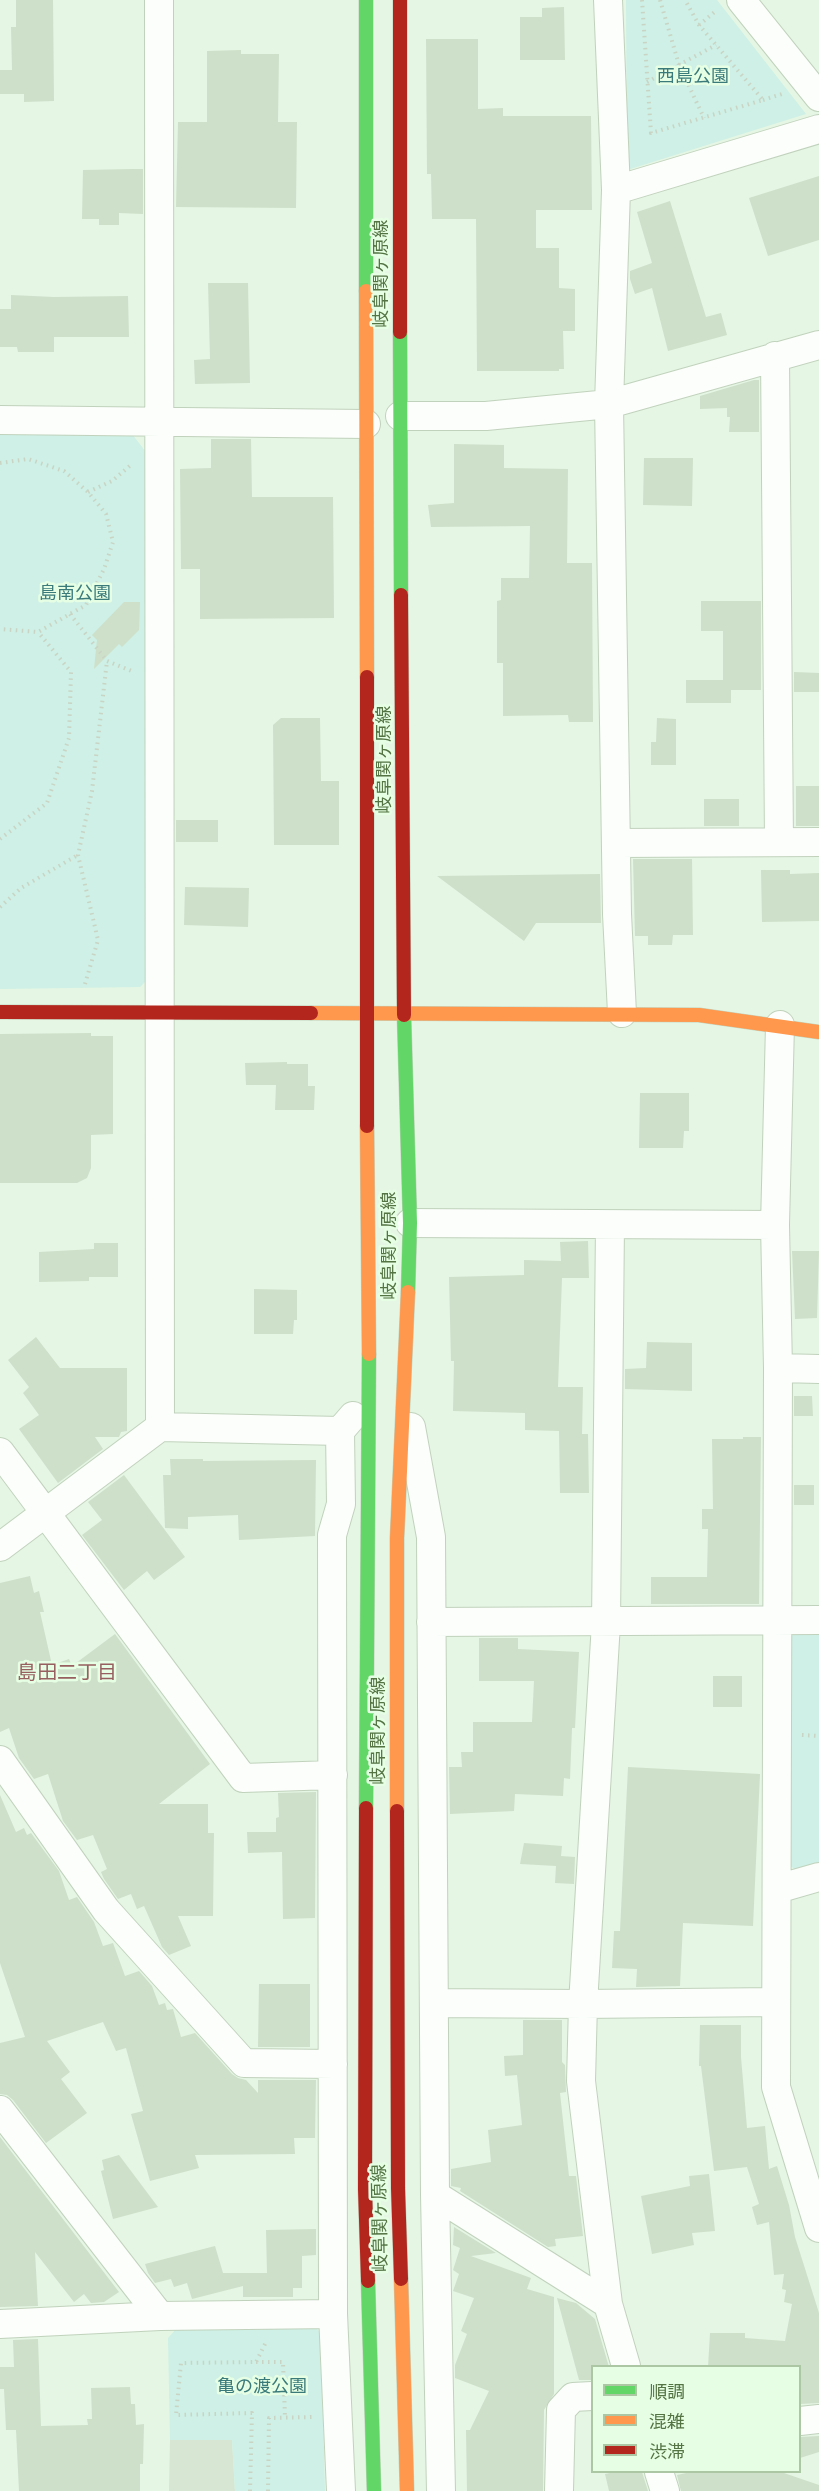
<!DOCTYPE html>
<meta charset="utf-8">
<style>
body{margin:0}
#map{position:relative;width:819px;height:2491px;overflow:hidden;background:#e5f6e4;font-family:"DejaVu Sans","Noto Sans JP",sans-serif}
canvas{display:block}
.legend{position:absolute;left:591px;top:2365px;width:210px;height:108px;box-sizing:border-box;background:#e6ffe4;border:2px solid #acc7a4;margin:0;padding:8px 10px;list-style:none;font-size:18px;color:#547444}
.legend li{display:flex;align-items:center;gap:12px;height:30px}
.legend b{width:30px;border:2px solid #acc7a4}
</style>
<div id="map">
<canvas width="819" height="2491"></canvas>
<ul class="legend">
<li><b style="height:8px;background:#63d668"></b>順調</li>
<li><b style="height:8px;background:#ff974d"></b>混雑</li>
<li><b style="height:8px;background:#b3261e"></b>渋滞</li>
</ul>
</div>
<script>
const ctx = document.querySelector('canvas').getContext('2d');
ctx.lineJoin = 'round';
function fillPath(path, color) {
  ctx.fillStyle = color;
  ctx.fill(path, 'evenodd');
}
function shape(rows) {
  const path = new Path2D();
  for (const r of rows) {
    path.moveTo(r[0], r[1]);
    for (let i = 2; i < r.length; i += 2) path.lineTo(r[i], r[i + 1]);
  }
  return path;
}
function strokePath(path, color, width, dash) {
  ctx.strokeStyle = color;
  ctx.lineWidth = width;
  ctx.lineCap = dash ? 'butt' : 'round';
  ctx.setLineDash(dash || []);
  ctx.stroke(path);
}
function write(font, color, halo, rows, align = 'center') {
  ctx.font = font + ' "DejaVu Sans","Noto Sans JP",sans-serif';
  ctx.lineWidth = 5;
  ctx.setLineDash([]);
  ctx.textBaseline = 'middle';
  ctx.strokeStyle = halo;
  ctx.fillStyle = color;
  for (const [text, x, y, turn = 0] of rows) {
    ctx.save();
    ctx.translate(x, y);
    ctx.rotate((+turn || 0) * Math.PI / 180);
    ctx.textAlign = isNaN(turn) ? turn : align;
    if (halo) ctx.strokeText(text, 0, 0);
    ctx.fillText(text, 0, 0);
    ctx.restore();
  }
}
const industrial = shape([
 [170,2440,232,2440,235,2491,169,2491]
]);
const green = shape([
 [626,0,717,0,806,114,627,170],
 [129,430,149,456,147,980,140,987,0,989,0,431],
 [819,1627,819,1865,797,1871,788,1864,788,1635],
 [311,2323,321,2333,325,2491,235,2491,232,2440,170,2440,168,2338,177,2328]
]);
const building = shape([
 [16,0,53,0,54,101,24,102,24,94,0,94,0,70,12,70,11,27,16,27],
 [564,7,565,60,520,60,520,17,542,17,542,8],
 [426,39,478,39,478,109,503,108,503,116,591,116,592,210,536,210,536,248,559,248,559,288,575,289,575,331,563,331,564,369,559,369,559,371,477,371,476,219,432,219,431,174,427,174],
 [241,50,241,54,279,54,278,122,297,122,296,208,176,207,178,122,207,122,207,51],
 [132,169,143,169,143,214,119,213,119,225,99,225,99,219,82,219,83,170],
 [819,176,819,240,768,256,749,198],
 [670,201,706,317,721,313,727,335,668,351,652,288,635,294,630,279,630,271,652,263,637,212],
 [208,283,248,283,250,383,195,384,194,360,210,359],
 [11,295,54,297,128,296,129,337,54,337,54,352,18,352,17,347,0,347,0,309,11,309],
 [754,380,759,380,759,432,729,432,730,417,727,417,727,408,700,409,700,396],
 [211,439,251,439,252,497,333,497,334,618,200,619,200,569,181,569,180,469,211,468],
 [454,444,504,445,504,468,568,469,567,563,592,563,593,722,569,722,568,715,503,716,503,663,497,663,497,601,501,600,501,578,529,578,530,526,431,527,428,505,454,503],
 [644,458,693,458,692,506,643,505],
 [701,601,761,601,761,690,731,690,731,703,686,703,686,680,723,680,723,631,701,631],
 [124,602,140,602,139,630,122,647,119,644,94,669,97,640,92,635],
 [794,672,819,673,819,692,794,692],
 [281,718,320,718,321,781,339,781,339,845,274,845,273,725],
 [657,718,676,719,676,765,651,765,651,742,656,742],
 [796,786,819,786,819,826,796,826],
 [704,799,739,799,739,826,704,826],
 [176,820,218,820,218,842,176,842],
 [633,859,692,859,693,935,673,935,672,945,648,945,648,936,635,936],
 [761,870,790,870,790,874,819,873,819,921,762,922],
 [600,874,601,923,536,923,524,941,437,876],
 [185,887,249,888,248,927,184,925],
 [91,1033,91,1036,113,1036,113,1134,91,1135,91,1168,87,1178,77,1183,0,1183,0,1034],
 [287,1062,287,1064,308,1064,308,1086,315,1086,314,1110,275,1110,276,1085,246,1085,245,1063],
 [640,1093,689,1093,689,1131,684,1131,683,1148,639,1148],
 [588,1241,589,1278,562,1278,558,1387,583,1387,582,1434,588,1434,589,1493,560,1493,559,1431,525,1430,525,1413,453,1411,454,1361,451,1361,449,1277,524,1275,524,1260,561,1261,560,1242],
 [94,1243,118,1243,118,1277,89,1277,89,1281,39,1282,39,1252,94,1249],
 [792,1251,819,1251,817,1318,795,1319],
 [254,1289,297,1290,297,1320,294,1320,293,1334,254,1334],
 [36,1337,60,1368,127,1368,127,1431,121,1432,119,1437,95,1437,103,1449,58,1483,19,1429,39,1415,23,1393,29,1387,8,1360],
 [647,1342,692,1343,692,1391,625,1389,625,1369,646,1368],
 [794,1396,812,1396,813,1416,794,1416],
 [743,1437,761,1437,759,1604,651,1604,651,1577,707,1577,708,1529,702,1529,702,1509,713,1509,712,1439,743,1439],
 [170,1459,203,1459,203,1461,316,1460,315,1536,239,1540,238,1515,188,1517,188,1529,165,1528,163,1475,171,1475],
 [124,1475,185,1557,154,1580,147,1571,124,1590,82,1535,102,1520,88,1502],
 [794,1485,814,1485,814,1505,794,1505],
 [30,1576,34,1593,39,1591,44,1612,40,1612,52,1665,69,1659,72,1666,115,1634,210,1764,159,1804,208,1804,208,1833,214,1833,213,1916,178,1916,191,1946,169,1955,162,1947,144,1906,137,1909,131,1894,118,1899,104,1879,101,1872,107,1869,93,1835,77,1840,63,1821,48,1774,34,1779,19,1758,9,1728,0,1732,0,1583],
 [479,1638,518,1638,518,1649,579,1652,575,1728,572,1728,570,1779,564,1778,563,1796,515,1794,514,1811,450,1814,449,1767,462,1767,461,1752,473,1752,473,1722,532,1722,534,1681,479,1681],
 [713,1676,742,1676,742,1707,713,1707],
 [628,1767,760,1774,753,1926,683,1923,680,1986,636,1987,637,1969,612,1968,614,1931,620,1931],
 [316,1792,315,1918,283,1919,282,1852,248,1853,247,1832,276,1832,276,1818,279,1817,278,1793],
 [0,1795,16,1832,24,1828,27,1835,31,1833,59,1871,69,1900,77,1897,94,1922,103,1946,113,1943,125,1976,139,1971,152,1986,159,2005,165,2003,167,2010,173,2009,181,2037,195,2033,232,2074,238,2078,246,2080,258,2093,258,2080,316,2080,315,2138,294,2138,295,2154,195,2155,199,2168,150,2181,131,2114,143,2111,126,2048,116,2051,103,2022,47,2041,70,2072,61,2079,87,2113,46,2143,13,2100,7,2095,0,2094,0,2043,25,2037,0,1963],
 [524,1843,562,1846,561,1856,575,1857,574,1884,555,1883,556,1866,520,1864],
 [259,1984,310,1984,310,2047,258,2047],
 [523,2020,562,2020,562,2062,565,2065,566,2092,560,2093,569,2176,576,2176,583,2236,555,2239,556,2246,548,2247,460,2191,461,2188,451,2186,451,2169,491,2162,488,2130,522,2125,517,2075,505,2076,504,2056,523,2055],
 [700,2025,741,2025,741,2057,747,2128,765,2126,769,2169,777,2166,789,2205,795,2237,819,2313,819,2403,800,2404,800,2367,708,2367,710,2333,745,2333,745,2338,785,2341,792,2304,784,2302,786,2290,782,2289,784,2274,774,2275,769,2222,757,2225,752,2207,759,2204,747,2167,714,2171,701,2066,699,2066],
 [0,2137,119,2292,104,2302,91,2303,84,2294,74,2302,35,2252,38,2306,0,2307],
 [119,2155,158,2207,113,2219,101,2171,104,2170,102,2160],
 [709,2174,715,2231,692,2233,694,2245,652,2254,641,2196,690,2186,689,2176],
 [454,2227,496,2253,471,2256,531,2278,527,2289,554,2297,554,2394,544,2410,543,2491,467,2491,466,2430,470,2430,489,2391,455,2378,455,2365,467,2334,461,2331,474,2298,453,2291,459,2274,453,2270,460,2248,453,2245],
 [316,2229,316,2255,302,2256,302,2288,293,2288,293,2297,243,2297,243,2286,192,2299,187,2283,174,2287,171,2279,155,2283,148,2273,145,2264,215,2246,223,2273,267,2273,266,2230],
 [557,2298,576,2303,595,2319,609,2367,592,2367,592,2380,579,2380],
 [38,2339,41,2426,88,2425,87,2419,92,2419,91,2388,130,2387,131,2404,135,2404,136,2425,144,2424,143,2464,140,2464,140,2491,19,2491,16,2430,6,2430,4,2389,0,2389,0,2367,14,2367,13,2340],
 [819,2436,819,2452,800,2458,800,2437],
 [615,2472,642,2472,648,2491,609,2491,605,2474],
 [691,2472,781,2472,819,2485,819,2491,681,2491,677,2475]
]);
const path = shape([
 [642,0,651,133,763,100,699,25,685,0],
 [660,0,679,65,704,118],
 [699,25,717,10],
 [647,82,716,45],
 [763,100,782,94],
 [0,463,28,459,64,471,88,492,106,514,113,542,104,569,86,605,38,632,0,629],
 [88,492,112,481,132,464],
 [70,614,107,661,134,672],
 [0,839,47,803,69,738,71,672,38,632],
 [0,907,21,888,78,855],
 [85,984,98,940,78,855,92,791,107,661],
 [802,1735,819,1736],
 [256,2362,283,2362,285,2417],
 [250,2491,252,2413,176,2415,181,2363,256,2362,267,2340],
 [268,2491,269,2418,313,2417]
]);
const street = shape([
 [159,0,160,1427],
 [608,0,616,190,609,404,617,914,622,1013],
 [741,0,819,97],
 [616,190,819,129],
 [775,356,779,842],
 [400,416,486,416,609,404,819,345],
 [0,420,366,424],
 [618,843,819,842],
 [780,1025,775,1225,778,1368,776,2087,819,2228],
 [410,1223,775,1225],
 [610,1225,606,1623,583,2004,581,2081,608,2304,626,2366],
 [778,1368,819,1369],
 [411,1427,431,1537,435,2195,441,2491],
 [340,1431,341,1504,332,1535,333,2314,341,2491],
 [0,1452,243,1778,333,1775],
 [0,1547,160,1427,340,1431,353,1416],
 [431,1622,819,1620],
 [0,1760,106,1910,244,2063,333,2064],
 [777,1889,819,1877],
 [434,2003,583,2004,775,2002],
 [0,2110,160,2316],
 [435,2195,608,2304],
 [0,2324,160,2316,333,2314],
 [800,2421,819,2419],
 [659,2472,665,2491],
 [559,2491,561,2410,573,2397,592,2396]
]);
const fast = shape([
 [366,0,366,291],
 [400,332,401,595],
 [404,1015,410,1223,408,1292],
 [366,1808,369,1354],
 [368,2281,374,2491]
]);
const slow = shape([
 [366,291,367,677],
 [311,1013,699,1015,819,1032],
 [367,1126,369,1354],
 [397,1811,397,1538,408,1292],
 [401,2279,407,2491]
]);
const jam = shape([
 [400,0,400,332],
 [401,595,404,1015],
 [367,677,367,1126],
 [0,1012,311,1013],
 [366,1808,365,2189,368,2281],
 [397,1811,398,2188,401,2279]
]);
const parkNames = [
 ["西島公園",693,77],
 ["島南公園",75,594],
 ["亀の渡公園",262,2387]
];
const streetNames = [
 ["岐阜関ヶ原線",382,274,-90],
 ["岐阜関ヶ原線",385,760,-90],
 ["岐阜関ヶ原線",390,1246,-90],
 ["岐阜関ヶ原線",379,1731,-90],
 ["岐阜関ヶ原線",381,2218,-91]
];
const neighbourhoodNames = [
 ["島田二丁目",67,1674]
];
fillPath(industrial, '#d6e6d2');
fillPath(green, '#cef0e6');
fillPath(building, '#cee0c9');
strokePath(street, '#c1d2bc', 30);
strokePath(fast, '#c2d4be', 15);
strokePath(slow, '#c2d4be', 15);
strokePath(jam, '#c2d4be', 15);
strokePath(path, '#c9d4c4', 4, [1.5, 4.5]);
strokePath(street, '#fbfefb', 28);
strokePath(fast, '#63d668', 14);
strokePath(slow, '#ff974d', 14);
strokePath(jam, '#b3261e', 14);
write('18px', '#3b7a7b', '#e6ffe4', parkNames);
write('18px', '#547444', '#e6ffe4', streetNames);
write('20px', '#985f60', '#e6ffe4', neighbourhoodNames);
</script>
